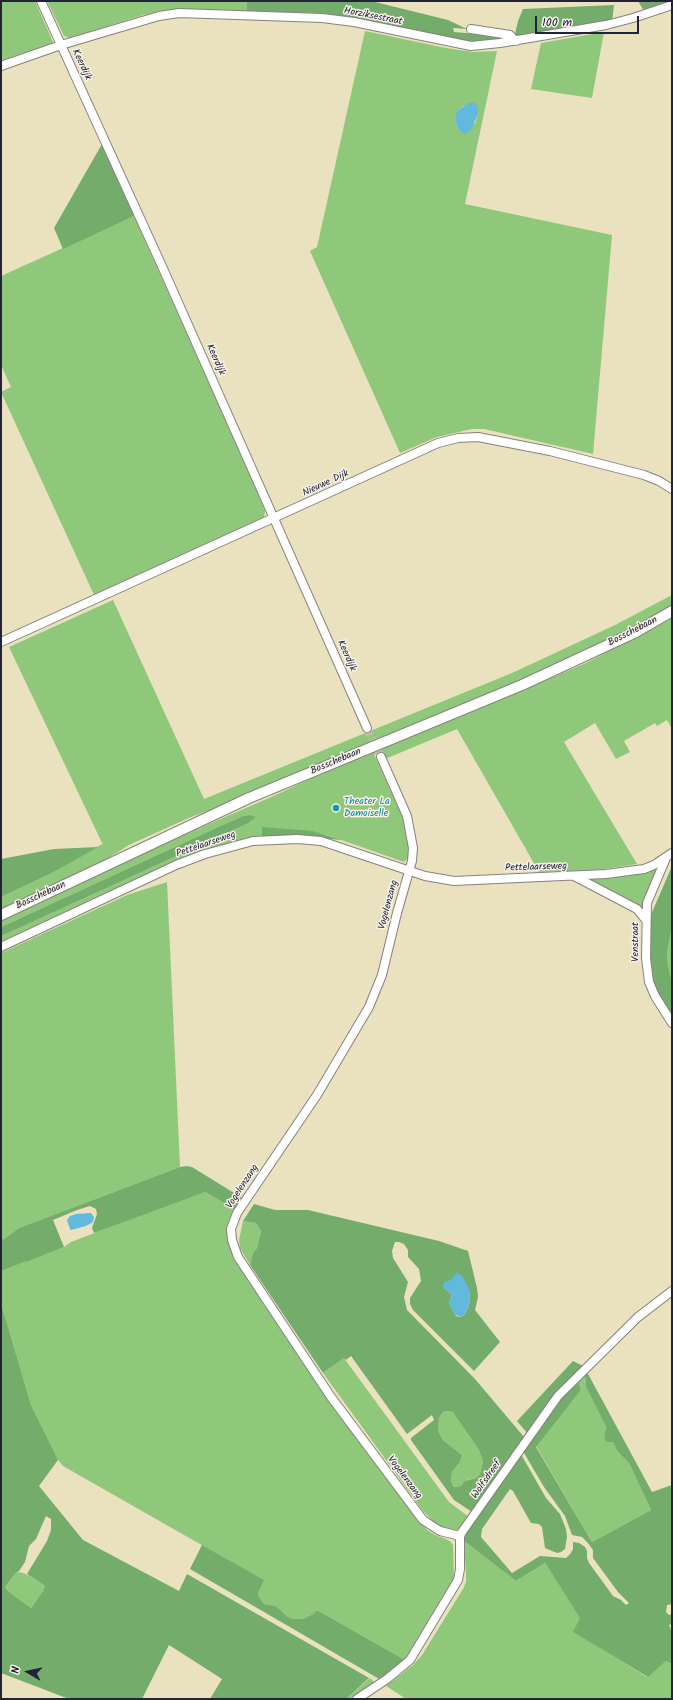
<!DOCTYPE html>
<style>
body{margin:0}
#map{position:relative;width:673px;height:1700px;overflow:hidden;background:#eae1bf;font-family:Kalam,sans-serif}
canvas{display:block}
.frame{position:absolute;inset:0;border:2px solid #22223b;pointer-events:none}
.north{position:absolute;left:8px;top:1652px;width:40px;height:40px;-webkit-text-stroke:3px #f7f3e8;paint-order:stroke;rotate:279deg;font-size:11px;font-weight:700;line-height:16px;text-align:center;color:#22223b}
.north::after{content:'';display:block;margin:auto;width:14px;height:18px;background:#22223b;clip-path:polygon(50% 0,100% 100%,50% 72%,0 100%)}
.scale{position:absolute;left:535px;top:16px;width:104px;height:18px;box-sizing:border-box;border:2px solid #22223b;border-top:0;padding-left:5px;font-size:12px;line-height:14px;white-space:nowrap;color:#22223b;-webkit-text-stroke:3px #f7f3e8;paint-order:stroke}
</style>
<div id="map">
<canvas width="673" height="1700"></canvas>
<div class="frame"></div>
<div class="north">N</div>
<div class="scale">100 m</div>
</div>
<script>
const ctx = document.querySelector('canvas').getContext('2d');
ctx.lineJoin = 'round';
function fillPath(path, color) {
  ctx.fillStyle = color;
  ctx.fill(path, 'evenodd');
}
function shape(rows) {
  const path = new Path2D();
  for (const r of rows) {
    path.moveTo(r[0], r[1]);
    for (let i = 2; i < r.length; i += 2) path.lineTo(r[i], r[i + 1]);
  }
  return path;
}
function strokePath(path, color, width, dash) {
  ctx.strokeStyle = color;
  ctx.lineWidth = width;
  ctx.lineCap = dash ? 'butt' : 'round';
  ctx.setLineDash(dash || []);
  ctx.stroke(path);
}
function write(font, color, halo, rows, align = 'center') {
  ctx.font = font + ' Kalam,sans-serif';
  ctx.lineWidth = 3;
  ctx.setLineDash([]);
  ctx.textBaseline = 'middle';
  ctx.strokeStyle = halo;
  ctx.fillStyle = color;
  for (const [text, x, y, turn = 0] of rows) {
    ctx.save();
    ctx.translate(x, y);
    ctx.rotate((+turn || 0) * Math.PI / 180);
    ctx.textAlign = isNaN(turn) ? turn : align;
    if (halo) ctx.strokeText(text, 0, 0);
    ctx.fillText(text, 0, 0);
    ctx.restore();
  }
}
const green = shape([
 [1,1,35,1,53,42,52,45,1,65],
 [47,1,247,1,247,11,178,10,162,12,143,15,70,38,64,36],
 [365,31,446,48,473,52,497,51,465,204,612,235,593,454,484,429,472,429,437,437,400,453,310,251,317,247],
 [463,106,478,107,478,114,475,123,459,130,455,121,458,110],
 [604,32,592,98,531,89,541,43],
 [134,216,253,481,265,511,264,519,95,597,1,392,11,387,1,365,1,276],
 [672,595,672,608,611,640,533,675,236,801,191,817,129,845,107,859,1,910,1,897,54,872,102,844,103,845,9,647,113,600,204,799,512,673,615,625],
 [672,618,672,729,667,720,657,726,655,723,624,741,630,752,616,759,595,723,564,742,637,864,598,870,539,872,457,729,385,759,381,751,374,754,403,818,408,833,409,857,404,862,327,835,262,828,262,838,227,845,1,944,1,936,249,815,243,816,216,828,1,927,1,918,163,844,278,794,359,756,509,696,586,663],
 [658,867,644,913,586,881,587,878,619,877,638,874],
 [167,882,180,1167,19,1228,1,1241,1,953,127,895],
 [672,926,672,982,668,966,667,953],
 [205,1192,240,1212,232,1229,232,1250,418,1519,427,1530,435,1535,446,1539,451,1542,453,1545,454,1576,452,1584,419,1640,405,1660,317,1610,313,1614,303,1619,294,1619,288,1617,276,1606,264,1604,259,1597,258,1593,263,1580,63,1466,58,1460,48,1441,31,1405,1,1303,1,1271,26,1260,27,1262,64,1247,71,1242,177,1201],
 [243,1221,256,1223,261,1231,257,1248,253,1253,250,1265,240,1248,239,1240],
 [344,1358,449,1502,469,1517,462,1527,454,1531,443,1528,436,1524,423,1511,323,1373],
 [588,1370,585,1376,586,1387,606,1427,604,1438,613,1442,617,1451,629,1463,651,1510,592,1542,536,1446,581,1390,576,1383],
 [446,1411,453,1412,456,1417,479,1450,483,1461,480,1474,476,1478,467,1480,461,1486,454,1487,453,1486,451,1480,452,1472,460,1462,462,1455,443,1440,438,1430,439,1418,443,1412],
 [464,1541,516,1581,545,1563,581,1619,574,1632,647,1677,666,1661,672,1664,672,1699,406,1699,386,1686,413,1665,422,1655,463,1589,466,1582,466,1574],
 [19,1572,26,1574,45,1586,43,1591,31,1608,8,1591,5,1587,15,1574],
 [370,1678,375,1683,352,1699,346,1699]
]);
const forest = shape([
 [247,1,371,1,448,20,467,29,453,28,454,32,509,37,508,39,472,43,317,13,247,11],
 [638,1,672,1,672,6,644,11],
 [614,5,612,22,516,38,515,34,518,21,523,9],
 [102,144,134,216,63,249,54,228],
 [249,815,256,817,248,823,1,936,1,927,216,828,243,816],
 [262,827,312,831,342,840,296,836,262,838],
 [98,847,54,872,1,897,1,859,54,849],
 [672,866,672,926,667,953,668,966,672,982,672,1019,663,1006,647,968,650,917],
 [187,1166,192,1167,247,1201,240,1212,205,1192,94,1233,92,1228,97,1214,96,1209,90,1206,77,1210,53,1220,64,1247,27,1262,26,1261,1,1271,1,1241,19,1228,180,1167],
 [254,1204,275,1210,308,1210,439,1241,468,1251,477,1288,478,1297,475,1310,500,1342,474,1371,413,1310,410,1304,410,1298,421,1281,419,1269,408,1257,408,1250,404,1244,399,1242,395,1242,392,1251,393,1258,408,1282,404,1297,407,1310,475,1379,524,1437,472,1512,454,1500,411,1440,411,1438,434,1420,432,1415,407,1434,351,1356,346,1360,344,1358,323,1373,250,1265,253,1253,257,1248,261,1231,256,1223,243,1221],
 [451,1280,470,1291,469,1306,464,1315,461,1317,456,1316,453,1311,449,1302,452,1295,444,1288],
 [446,1411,453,1412,456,1417,479,1450,483,1461,480,1474,476,1478,465,1481,461,1486,454,1487,453,1486,451,1480,452,1472,460,1462,462,1455,443,1440,438,1430,439,1418,443,1412],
 [1,1303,31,1405,58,1460,39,1486,83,1540,179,1591,187,1574,369,1678,346,1699,210,1699,222,1679,169,1645,142,1699,69,1699,1,1673],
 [46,1516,51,1519,51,1530,47,1541,27,1574,45,1586,43,1591,31,1608,8,1591,5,1587,15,1574,19,1571,25,1562,29,1546,36,1539],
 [573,1361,583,1366,549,1404,529,1434,527,1433,517,1421],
 [587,1372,652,1492,672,1485,672,1604,667,1605,666,1612,669,1615,672,1614,672,1624,669,1625,671,1630,672,1630,672,1664,666,1661,648,1677,573,1632,580,1618,545,1563,516,1581,464,1541,466,1534,518,1458,522,1456,546,1498,560,1514,566,1529,567,1537,565,1549,561,1552,557,1553,545,1548,542,1527,539,1524,531,1523,513,1491,510,1489,482,1529,481,1537,512,1573,540,1556,566,1558,571,1553,573,1549,573,1542,579,1543,585,1547,587,1551,587,1558,589,1563,613,1596,621,1600,626,1605,629,1603,618,1592,593,1558,593,1550,588,1543,582,1537,572,1535,565,1516,544,1487,524,1453,524,1450,557,1403,578,1382,581,1390,536,1447,592,1542,651,1510,629,1463,617,1451,613,1442,607,1442,604,1438,606,1427,586,1387,585,1376],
 [202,1545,264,1580,258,1593,259,1597,264,1604,276,1606,288,1617,294,1619,303,1619,313,1614,317,1610,405,1660,381,1680,190,1569]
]);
const water = shape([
 [469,103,475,103,478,107,478,114,471,130,464,134,459,130,455,121,456,115,458,110],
 [91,1213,94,1217,93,1222,86,1226,71,1230,70,1229,67,1220,70,1216,76,1214],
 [457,1272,463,1277,470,1291,469,1306,464,1315,461,1317,454,1314,449,1302,452,1295,444,1288,443,1285,444,1282,451,1280]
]);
const minorTunnel = shape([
 [367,728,381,757]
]);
const minor = shape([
 [41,1,161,264,367,728],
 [471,29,510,35,516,41],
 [1,66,61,45,159,16,179,13,322,18,354,22,471,46,500,43,606,25,633,18,672,5],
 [1,642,438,443,458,438,478,437,550,451,644,475,659,481,672,489],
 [381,757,407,816,413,848,412,861,397,913,382,975,369,1007,317,1095,237,1213,231,1229,232,1240,238,1257,331,1397,423,1520,440,1531,460,1536],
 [666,858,647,903,646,958,649,982,655,996,672,1023],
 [574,876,637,909,646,920],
 [1,947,176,865,205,854,253,841,297,839,321,841,425,876,454,881,606,874,644,869,654,865,672,853],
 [357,1699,387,1679,410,1660,458,1580,460,1569,460,1536,462,1532,558,1396,638,1317,672,1291]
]);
const major = shape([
 [1,915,249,798,522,685,636,632,672,611]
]);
const markers = [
 [336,808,4,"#0f9aa8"]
];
const streetNames = [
 ["Horziksestraat",373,17,11],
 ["Keerdijk",81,65,65],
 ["Keerdijk",215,360,66],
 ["Nieuwe Dijk",326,484,-25],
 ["Bosschebaan",633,632,-27],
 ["Keerdijk",346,656,66],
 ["Bosschebaan",336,762,-23],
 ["Pettelaarseweg",206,845,-19],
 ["Pettelaarseweg",536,868,-2],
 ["Bosschebaan",41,896,-25],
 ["Vogelenzang",389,905,-75],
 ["Venstraat",636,942,-90],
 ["Vogelenzang",243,1187,-57],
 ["Vogelenzang",404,1478,53],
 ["Wolfsdreef",487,1480,-55]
];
const cultureNames = [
 ["Theater La",344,802],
 ["Damoiselle",344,814]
];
fillPath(green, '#90c87b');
fillPath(forest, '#74ac6b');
fillPath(water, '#61b9de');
strokePath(minorTunnel, '#c2bba5', 8, [8, 4]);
strokePath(minor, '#86827d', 10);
strokePath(major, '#86827d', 12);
strokePath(minor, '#fff', 8);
strokePath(major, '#fff', 10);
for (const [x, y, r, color] of markers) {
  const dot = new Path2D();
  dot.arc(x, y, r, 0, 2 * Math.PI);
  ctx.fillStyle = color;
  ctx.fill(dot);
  strokePath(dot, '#f7f3e8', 1.5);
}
write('10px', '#22223b', '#f7f3e8', streetNames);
write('10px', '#0d838f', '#f7f3e8', cultureNames, 'left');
</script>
